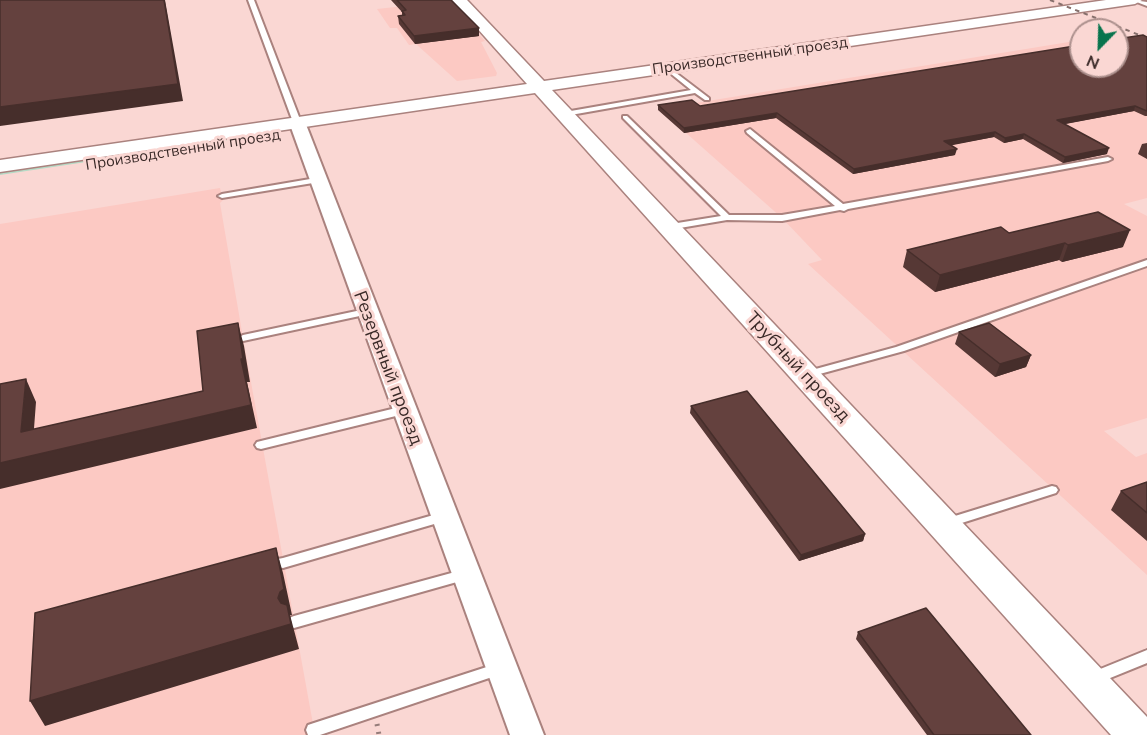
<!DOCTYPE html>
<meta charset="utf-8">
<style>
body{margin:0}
#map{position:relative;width:1147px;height:735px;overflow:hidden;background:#fad7d3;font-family:Mulish,sans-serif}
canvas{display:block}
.north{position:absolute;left:1069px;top:18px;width:60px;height:60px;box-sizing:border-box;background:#fad7d3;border:2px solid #ad918e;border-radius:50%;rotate:203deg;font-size:16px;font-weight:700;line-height:24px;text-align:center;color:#392927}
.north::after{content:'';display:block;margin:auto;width:21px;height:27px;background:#08744d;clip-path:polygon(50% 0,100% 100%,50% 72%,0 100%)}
</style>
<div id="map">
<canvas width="1147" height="735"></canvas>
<div class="north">N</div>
</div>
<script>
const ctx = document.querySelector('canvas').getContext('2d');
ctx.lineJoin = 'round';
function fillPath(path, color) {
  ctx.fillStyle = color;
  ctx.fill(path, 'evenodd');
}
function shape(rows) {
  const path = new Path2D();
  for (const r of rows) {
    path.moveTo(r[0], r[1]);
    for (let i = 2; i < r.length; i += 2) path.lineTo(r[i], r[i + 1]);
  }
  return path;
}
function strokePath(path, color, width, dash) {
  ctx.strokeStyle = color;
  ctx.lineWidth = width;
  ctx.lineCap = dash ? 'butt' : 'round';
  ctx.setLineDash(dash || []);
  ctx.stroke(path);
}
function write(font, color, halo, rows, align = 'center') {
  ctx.font = font + ' Mulish,sans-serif';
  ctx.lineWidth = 6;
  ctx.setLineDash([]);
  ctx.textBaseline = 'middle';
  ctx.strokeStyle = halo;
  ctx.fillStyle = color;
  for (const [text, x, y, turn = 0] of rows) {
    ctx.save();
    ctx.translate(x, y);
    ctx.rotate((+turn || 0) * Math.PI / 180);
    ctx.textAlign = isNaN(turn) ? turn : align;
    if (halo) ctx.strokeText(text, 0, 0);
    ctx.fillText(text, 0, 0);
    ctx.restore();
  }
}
const built = shape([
 [450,1,485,41,481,42,497,73,496,76,457,81,416,44,409,45,397,28,390,28,377,9],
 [1117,34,1147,45,1147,198,1124,204,1147,216,1147,418,1104,431,1136,457,1147,453,1147,575,808,264,822,260,782,218,659,109,1081,40,1081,66,1117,66],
 [220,188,223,200,220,203,243,338,315,735,0,735,0,224]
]);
const green = shape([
 [263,131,265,135,0,175,0,170]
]);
const path = shape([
 [377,724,379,735]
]);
const service = shape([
 [248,0,254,0,301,122,299,123,293,122,248,0],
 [1133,0,1147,2,1147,6,1134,1,1133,0],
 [667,66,709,98,709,100,705,100,695,93,565,116,562,114,565,112,691,90,665,69,665,67,667,66],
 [623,116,627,116,729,215,782,215,835,206,747,133,746,131,750,129,843,204,1108,157,1112,159,1108,161,848,209,844,211,840,210,782,221,727,220,668,230,665,229,665,225,721,216,623,118,623,116],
 [316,178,320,180,319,182,222,198,218,196,222,194,316,178],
 [1147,260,1147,266,904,351,805,378,800,375,801,373,896,347,1147,260],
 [366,309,371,312,369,314,243,341,238,338,243,335,366,309],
 [404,406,410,410,408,413,261,449,257,448,255,445,257,442,261,441,404,406],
 [1052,486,1056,487,1058,490,1056,493,946,528,942,526,940,523,942,520,1052,486],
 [444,512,448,514,450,517,448,520,283,568,278,567,276,563,278,559,283,558,444,512],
 [466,569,471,570,473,574,471,578,294,628,289,626,287,622,289,618,294,616,466,569],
 [1147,650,1147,663,1093,685,1088,684,1086,679,1088,674,1147,650],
 [499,663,504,665,506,669,504,673,320,735,308,735,306,730,308,725,314,723,499,663]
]);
const minor = shape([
 [297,117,305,122,544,735,510,735,289,122,297,117]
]);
const tertiary = shape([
 [452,0,467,0,544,81,1106,0,1142,0,1135,4,552,90,1147,717,1147,735,1111,735,535,93,0,172,0,160,527,84,452,0]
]);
const rail = shape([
 [1050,0,1147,38]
]);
const wall = shape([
 [391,0,451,0,479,28,479,36,415,44,399,24,398,16,402,16,402,12],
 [1147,37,1147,116,1145,116,1134,111,1064,124,1107,154,1063,163,1023,139,1004,143,994,137,950,145,955,155,853,174,776,118,684,133,658,110,658,105,700,106],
 [1147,143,1147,159,1138,154,1142,144],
 [1009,233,1123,247,1062,262,1059,260,935,292,903,267,907,250],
 [959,332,1031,355,1026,367,995,377,955,344],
 [691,406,865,534,863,541,799,561,690,413],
 [1147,482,1147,541,1111,510,1121,491],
 [858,632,1031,735,927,735,856,639]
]);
const shadedWall = shape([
 [164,0,165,0,183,101,0,126,0,107],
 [479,28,479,36,415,44,414,36],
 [1135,106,1134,111,1055,126,1057,120],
 [777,113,776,118,684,133,684,128],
 [995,132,994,137,943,147,944,141],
 [1024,134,1023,139,1004,143,1005,138],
 [1109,148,1107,154,1063,163,1065,157],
 [957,149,955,155,853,174,854,169],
 [1130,230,1123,247,1062,262,1068,245],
 [1065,243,1059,260,935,292,940,275],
 [238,323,244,346,250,382,247,382,257,428,0,489,0,463,21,432,26,379,36,402,32,455,251,405,241,359],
 [1031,355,1026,367,995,377,1000,364],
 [865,534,863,541,799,561,801,555],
 [276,548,283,573,292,615,290,615,299,649,45,726,30,701,278,598,280,592]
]);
const building = shape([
 [0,0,164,0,178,84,0,107,0,0],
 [397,0,451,0,479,28,414,36,398,16,405,15,402,11,406,10,397,0],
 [1143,35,1147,37,1147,111,1135,106,1057,120,1109,148,1065,157,1024,134,1005,138,995,132,944,141,957,149,854,169,777,113,684,128,658,105,692,100,700,106,1081,45,1081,66,1117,66,1117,39,1143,35],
 [1098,212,1130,230,1068,245,1065,243,940,275,907,250,1001,227,1009,233,1098,212],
 [238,323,243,359,241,359,251,405,0,463,0,384,26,379,21,432,203,391,197,331,238,323],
 [989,323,1031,355,1000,364,959,332,989,323],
 [747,391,865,534,801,555,691,406,747,391],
 [1147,482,1147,513,1121,491,1147,482],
 [276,548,284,589,280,592,278,598,281,603,287,605,291,624,30,701,35,613,276,548],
 [926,608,1031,735,934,735,858,632,926,608]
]);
const farStreetnames = [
 ["Производственный проезд",750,56,-8],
 ["Производственный проезд",183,150,-9]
];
const streetNames = [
 ["Трубный проезд",798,367,47],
 ["Резервный проезд",388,368,69]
];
fillPath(built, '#fcc9c3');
fillPath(green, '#b6dac6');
strokePath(service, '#aa827e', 4);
strokePath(minor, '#aa827e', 4);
strokePath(tertiary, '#aa827e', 3);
strokePath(path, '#957c79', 5, [2, 6]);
fillPath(service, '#fff');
fillPath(minor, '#fff');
fillPath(tertiary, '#fff');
strokePath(rail, '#866f6c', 2, [4.5, 4.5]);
fillPath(wall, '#563835');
fillPath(shadedWall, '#462e2b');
fillPath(building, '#64413e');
strokePath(building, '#462e2b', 1.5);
write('15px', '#392927', '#fad7d3', farStreetnames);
write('18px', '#392927', '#fad7d3', streetNames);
</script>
